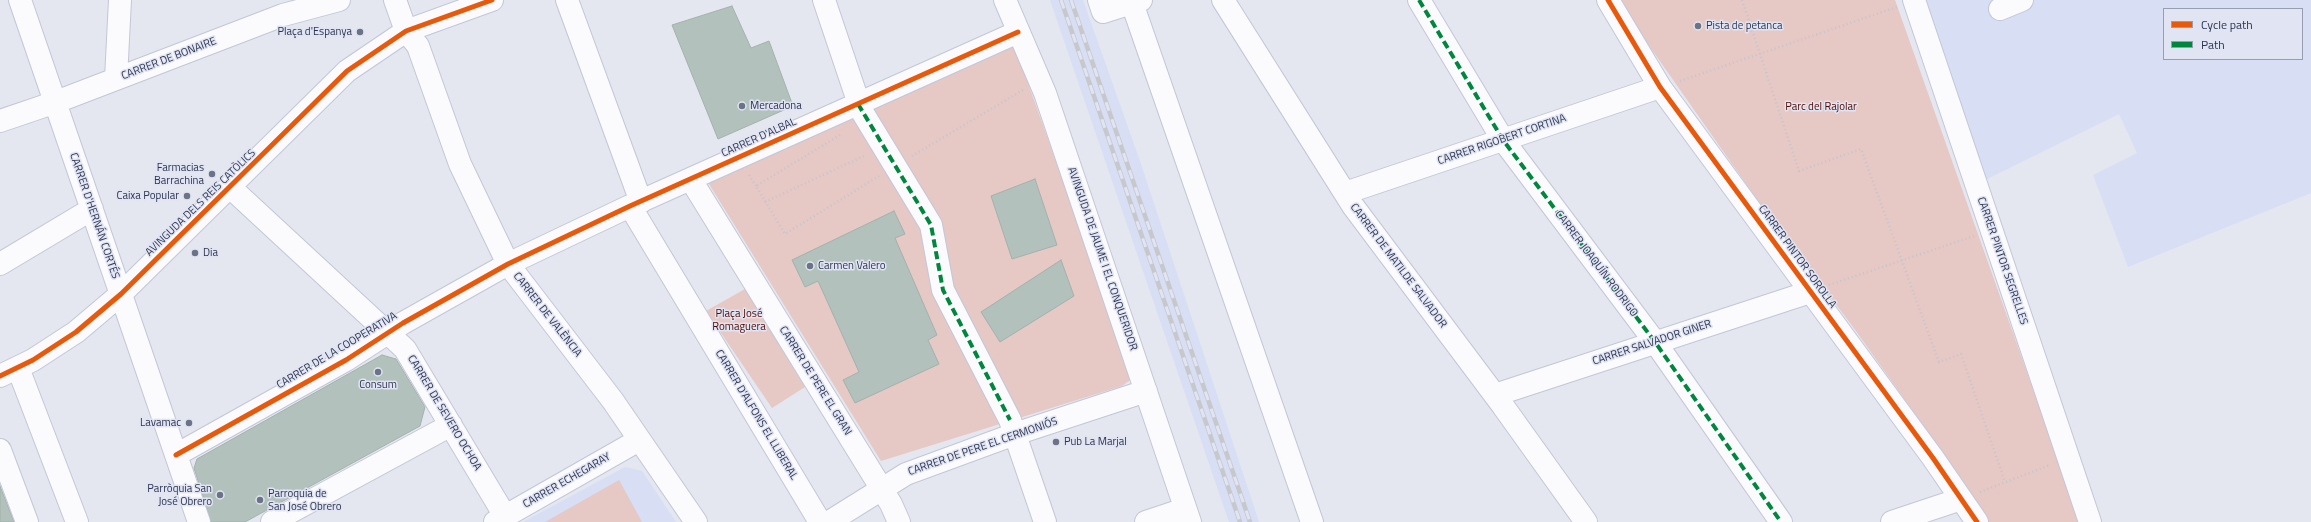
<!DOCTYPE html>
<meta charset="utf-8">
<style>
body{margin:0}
#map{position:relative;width:2311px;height:522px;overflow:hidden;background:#e4e7ef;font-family:"Titillium Web",sans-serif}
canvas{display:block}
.legend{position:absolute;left:2163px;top:8px;width:140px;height:52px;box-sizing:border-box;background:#e0e4f3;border:1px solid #989eb1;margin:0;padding:5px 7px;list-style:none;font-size:12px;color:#2d344f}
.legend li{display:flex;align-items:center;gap:8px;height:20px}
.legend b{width:20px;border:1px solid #989eb1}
</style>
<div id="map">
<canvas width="2311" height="522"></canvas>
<ul class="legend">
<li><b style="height:5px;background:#e8590c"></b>Cycle path</li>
<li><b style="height:5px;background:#00873e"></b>Path</li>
</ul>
</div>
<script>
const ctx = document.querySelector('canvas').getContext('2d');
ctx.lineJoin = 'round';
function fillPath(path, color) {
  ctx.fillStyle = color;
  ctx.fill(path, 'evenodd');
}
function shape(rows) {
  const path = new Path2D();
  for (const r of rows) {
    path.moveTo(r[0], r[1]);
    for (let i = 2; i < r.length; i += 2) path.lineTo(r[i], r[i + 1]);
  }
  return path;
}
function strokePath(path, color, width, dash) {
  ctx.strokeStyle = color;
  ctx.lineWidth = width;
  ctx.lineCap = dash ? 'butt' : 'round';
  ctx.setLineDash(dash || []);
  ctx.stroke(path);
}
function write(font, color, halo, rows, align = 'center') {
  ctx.font = font + ' "Titillium Web",sans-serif';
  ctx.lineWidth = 3;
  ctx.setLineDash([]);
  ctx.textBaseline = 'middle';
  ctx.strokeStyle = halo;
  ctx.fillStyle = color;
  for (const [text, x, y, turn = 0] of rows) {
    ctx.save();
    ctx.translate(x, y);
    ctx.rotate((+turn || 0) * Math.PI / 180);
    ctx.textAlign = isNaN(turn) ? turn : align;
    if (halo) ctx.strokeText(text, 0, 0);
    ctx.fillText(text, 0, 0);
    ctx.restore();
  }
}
const built = shape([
 [1050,0,1083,0,1140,161,1259,522,1229,522],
 [1923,0,2311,0,2311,193,2128,267,2093,175,2137,153,2119,114,1981,182],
 [2164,9,2302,9,2302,59,2164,59],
 [625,467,642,471,676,522,523,522]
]);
const green = shape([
 [1620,0,1895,0,2080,522,1987,522,1972,494,1853,327,1763,208,1631,20],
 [1013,41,1133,378,1122,386,881,461,704,176],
 [745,289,805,387,772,408,706,311],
 [619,480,642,522,545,522]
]);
const building = shape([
 [732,6,751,48,769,41,793,106,718,139,672,25,732,6],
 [1035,179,1057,245,1012,259,991,196,1035,179],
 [894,211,905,234,895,238,937,335,928,340,939,364,855,403,843,380,859,372,818,281,805,287,792,260,894,211],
 [1061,260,1074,296,1000,342,981,312,1061,260],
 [382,355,396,359,425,407,420,426,245,522,211,522,194,468,197,459,382,355],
 [0,486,14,522,0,522,0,486]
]);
const path = shape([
 [1742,0,1799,171,1861,149,1939,362,1961,354,2005,482],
 [1680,81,1897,7],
 [840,135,756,186,785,234,879,176],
 [912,156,1023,90],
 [749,175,756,186],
 [765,202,866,155],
 [1829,285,1974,236],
 [1980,492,2050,465]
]);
const minor = shape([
 [20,0,199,522],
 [395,0,406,31,418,46,460,164,508,264,613,401,696,522],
 [567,0,641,202],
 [824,0,861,110,931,225,943,290,1010,420,1045,522],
 [1005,0,1045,93,1190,522],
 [1099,0,1103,12,1141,0],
 [1223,0,1353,206,1503,406,1586,522],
 [1419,0,1503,140,1655,342,1781,522],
 [1608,0,1660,87,1933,458,1977,522],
 [1914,0,2090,522],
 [1132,3,1312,522],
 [2000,9,2022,0],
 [116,79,120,0],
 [0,121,56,102,283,15,339,0],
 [691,180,891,504,899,522],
 [231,188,405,349,505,516],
 [1345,193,1660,87],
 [630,206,820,522],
 [0,264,92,209],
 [18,368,77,522],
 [0,376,33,360,76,332,121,294,347,71,406,31,492,0],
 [1495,395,1810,292],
 [0,450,27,522],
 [176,455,346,360,403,323,508,264,630,206,1018,32],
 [272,522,451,425],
 [495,522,639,440],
 [829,522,906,474,1015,434,1146,391],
 [1146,522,1185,509],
 [1892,522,1961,499]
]);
const rail = shape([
 [1061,0,1240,522],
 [1071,0,1250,522]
]);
const quiet = shape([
 [1419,0,1503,140,1655,342,1781,522],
 [858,104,931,225,943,290,1010,420]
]);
const cycleway = shape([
 [1608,0,1660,87,1933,458,1977,522],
 [0,376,33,360,76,332,121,294,347,71,406,31,492,0],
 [176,455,346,360,403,323,508,264,630,206,1018,32]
]);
const markers = [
 [1698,26,4,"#6d7387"],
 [360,32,4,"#6d7387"],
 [742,106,4,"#6d7387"],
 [212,174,4,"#6d7387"],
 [187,196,4,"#6d7387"],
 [195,253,4,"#6d7387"],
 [810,266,4,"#6d7387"],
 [378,372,4,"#6d7387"],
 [189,423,4,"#6d7387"],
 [1056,442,4,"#6d7387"],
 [220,495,4,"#6d7387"],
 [260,500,4,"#6d7387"]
];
const poiNames = [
 ["Pista de petanca",1706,26],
 ["Plaça d'Espanya",352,32,"right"],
 ["Mercadona",750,106],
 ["Farmacias",204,168,"right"],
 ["Barrachina",204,181,"right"],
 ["Caixa Popular",179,196,"right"],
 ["Dia",203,253],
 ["Carmen Valero",818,266],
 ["Consum",378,385,"center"],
 ["Lavamac",181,423,"right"],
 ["Pub La Marjal",1064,442],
 ["Parròquia San",212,489,"right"],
 ["José Obrero",212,502,"right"],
 ["Parroquia de",268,494],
 ["San José Obrero",268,507]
];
const streetNames = [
 ["CARRER DE BONAIRE",169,59,-21],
 ["CARRER D'ALBAL",759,138,-24],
 ["CARRER RIGOBERT CORTINA",1502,140,-19],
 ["AVINGUDA DELS REIS CATÒLICS",201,203,-44],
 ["CARRER D'HERNÁN CORTÉS",94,216,71],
 ["CARRER PINTOR SOROLLA",1797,257,54],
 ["AVINGUDA DE JAUME I EL CONQUERIDOR",1102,259,71],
 ["CARRER PINTOR SEGRELLES",2002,261,71],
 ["CARRER JOAQUÍN RODRIGO",1596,264,53],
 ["CARRER DE MATILDE SALVADOR",1398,266,53],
 ["CARRER DE VALÈNCIA",547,315,52],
 ["CARRER SALVADOR GINER",1652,343,-18],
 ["CARRER DE LA COOPERATIVA",337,351,-31],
 ["CARRER DE PERE EL GRAN",815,381,58],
 ["CARRER DE SEVERO OCHOA",444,413,59],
 ["CARRER D'ALFONS EL LLIBERAL",756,415,59],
 ["CARRER DE PERE EL CERMONIÓS",983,447,-19],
 ["CARRER ECHEGARAY",567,481,-30]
];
const parkNames = [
 ["Parc del Rajolar",1821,107],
 ["Plaça José",739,314],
 ["Romaguera",739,327]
];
fillPath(built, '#d8def3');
fillPath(green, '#e6c8c5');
fillPath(building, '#b2c1bb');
strokePath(building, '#a3b2ac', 1);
strokePath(minor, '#c2c7d8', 24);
strokePath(path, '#c4c5cd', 2.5, [1, 3]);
strokePath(minor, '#fbfbfd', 22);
strokePath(rail, '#c7c8cc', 4.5);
strokePath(rail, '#e0e4f3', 3, [9]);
strokePath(quiet, '#00873e', 4, [8, 4]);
strokePath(cycleway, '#e8590c', 5);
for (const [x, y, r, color] of markers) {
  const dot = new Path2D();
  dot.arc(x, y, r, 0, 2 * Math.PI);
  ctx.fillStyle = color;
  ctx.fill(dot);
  strokePath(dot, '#e0e4f3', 1.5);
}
write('11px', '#2d344f', '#e0e4f3', poiNames, 'left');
write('11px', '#2d344f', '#e0e4f3', streetNames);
write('11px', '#520900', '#e0e4f3', parkNames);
</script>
